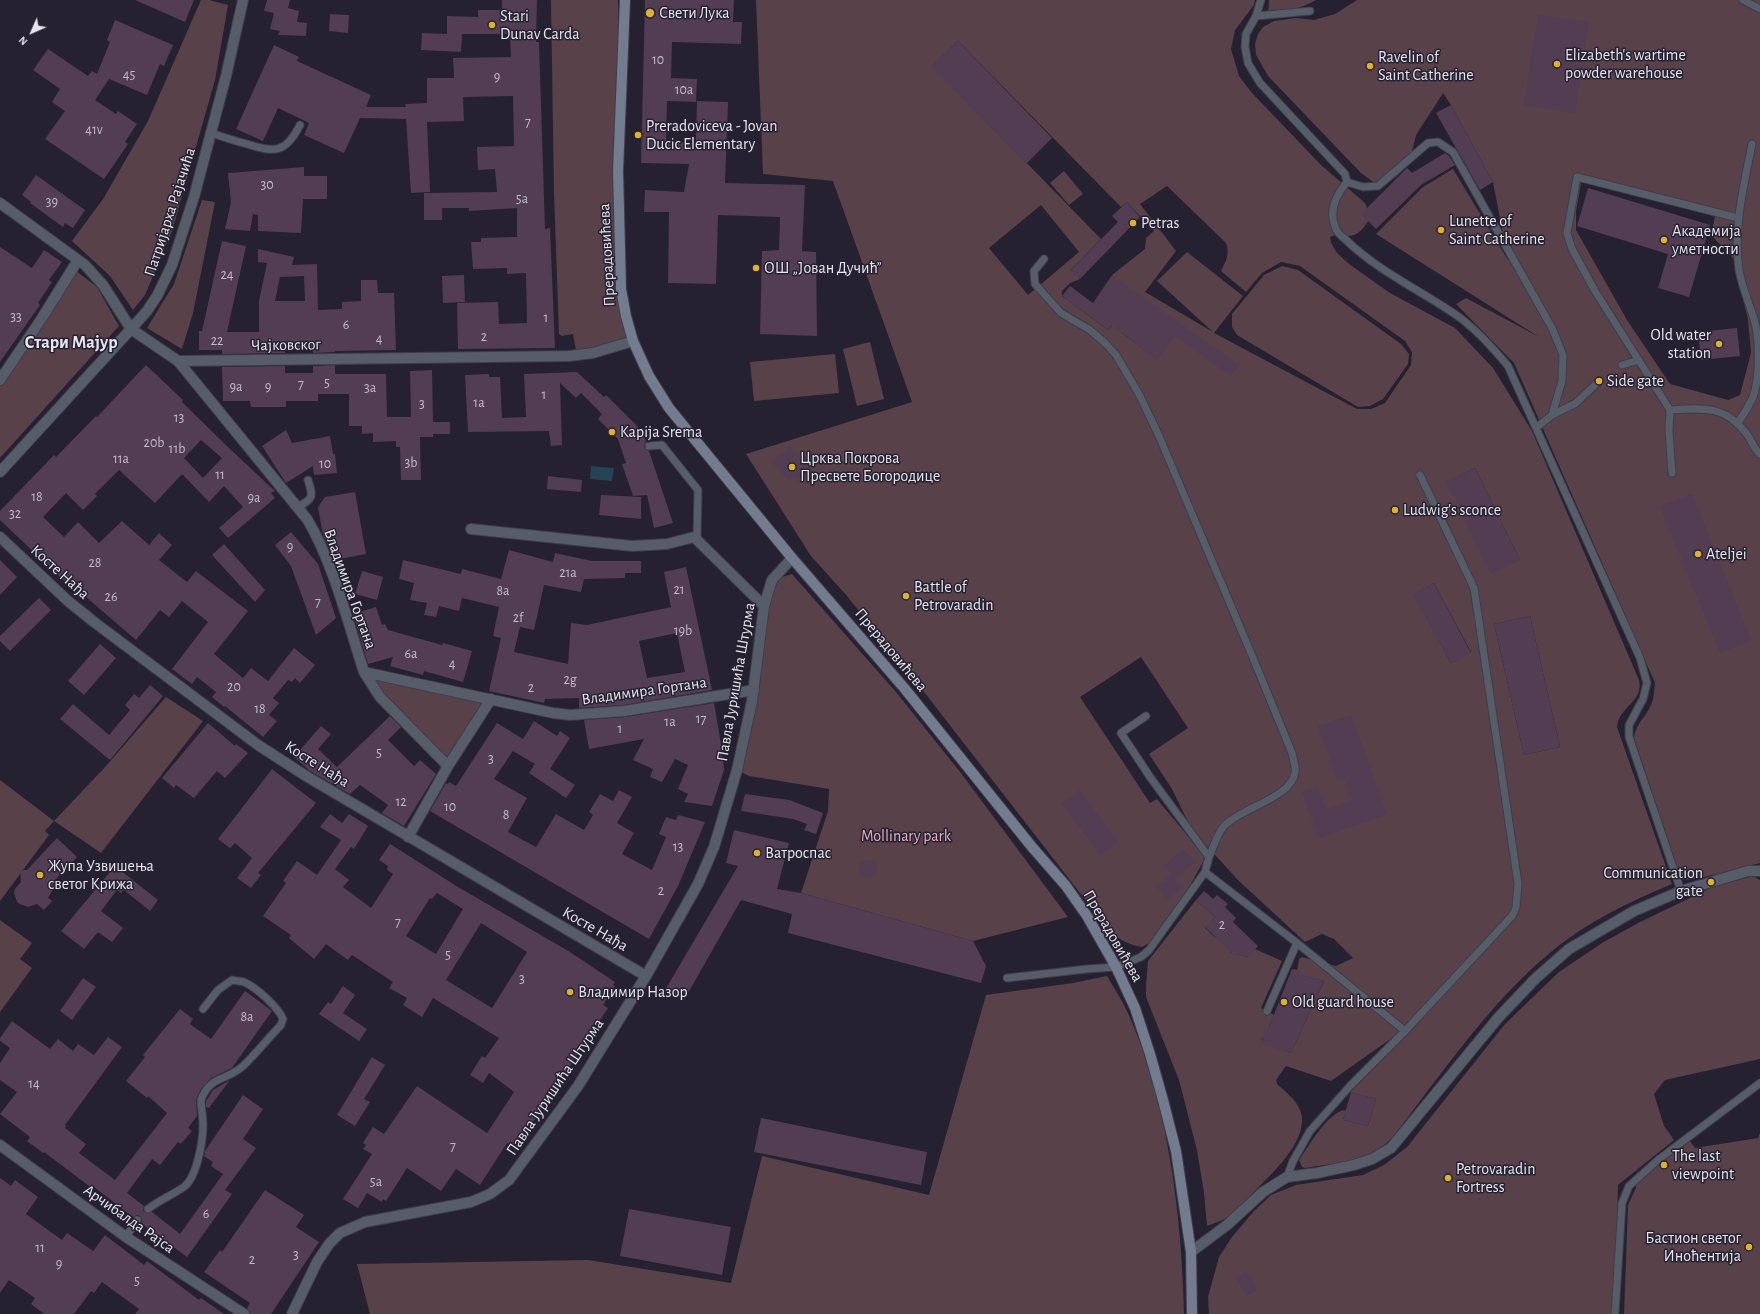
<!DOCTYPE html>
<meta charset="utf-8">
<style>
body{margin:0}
#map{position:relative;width:1760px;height:1314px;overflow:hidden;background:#252130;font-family:"Alegreya Sans",sans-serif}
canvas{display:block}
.north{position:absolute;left:12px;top:12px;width:40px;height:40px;-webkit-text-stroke:3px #252130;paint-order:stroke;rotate:225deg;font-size:11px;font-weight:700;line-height:16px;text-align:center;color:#e7e5ef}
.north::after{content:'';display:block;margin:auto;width:14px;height:18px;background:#e7e5ef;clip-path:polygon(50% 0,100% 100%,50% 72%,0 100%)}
</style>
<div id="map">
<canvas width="1760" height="1314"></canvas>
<div class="north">N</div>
</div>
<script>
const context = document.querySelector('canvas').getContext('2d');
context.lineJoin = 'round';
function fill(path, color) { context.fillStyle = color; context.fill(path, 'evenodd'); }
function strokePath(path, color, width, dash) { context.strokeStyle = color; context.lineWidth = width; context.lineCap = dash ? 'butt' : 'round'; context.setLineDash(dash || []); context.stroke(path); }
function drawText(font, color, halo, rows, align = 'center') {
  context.font = font + ' "Alegreya Sans",sans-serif'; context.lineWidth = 3; context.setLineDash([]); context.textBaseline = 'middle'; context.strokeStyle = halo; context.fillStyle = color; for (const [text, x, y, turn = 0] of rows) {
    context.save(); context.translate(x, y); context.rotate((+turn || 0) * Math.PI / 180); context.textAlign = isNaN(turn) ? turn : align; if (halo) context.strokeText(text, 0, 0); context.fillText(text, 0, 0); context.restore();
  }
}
fill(new Path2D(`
 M201,0H209L228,5L215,80L172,231L145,295L133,310L110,276L72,241L103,199L148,121Z
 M551,0H618L621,289L633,341L577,355L573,334L562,336L559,334L554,192Z
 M756,0H1255L1254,5L1235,30L1231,49L1239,76L1252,93L1321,165L1365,203L1371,217C1365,226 1360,235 1349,236C1341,237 1337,233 1330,237L1331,243L1337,253L1349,264L1390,293L1455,328L1493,368L1532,431L1639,680C1644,702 1619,706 1617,727L1672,884C1629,902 1587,922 1551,952C1489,1003 1441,1075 1392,1138C1366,1164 1339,1162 1305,1168L1302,1167L1299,1160C1309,1146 1328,1111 1346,1110L1343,1120L1368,1126L1376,1099L1350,1092L1403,1038L1389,1040L1331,1081L1286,1066L1276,1080L1277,1084C1288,1094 1303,1105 1302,1121C1302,1148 1266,1179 1249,1197C1243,1203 1237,1212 1229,1216C1223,1221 1214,1223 1207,1226L1204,1193L1197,1150L1179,1080L1146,997V986L1148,961L1196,900L1215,917L1205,928L1215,937L1238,942L1230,952L1247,957L1255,949L1282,961L1261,1008L1274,1015L1266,1034L1263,1037L1262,1040L1265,1045H1271L1291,1053L1324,981L1301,975L1297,970L1299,959L1302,957L1336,966L1353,958L1334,939L1322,934L1305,942L1239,881L1192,830L1172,789L1149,754L1188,728L1141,657L1080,697L1150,803L1157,799L1201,852L1204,857L1203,862L1188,889L1149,943L1142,947C1129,945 1121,940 1111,933L914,679L847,596L811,556L746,454L912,402L833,181L763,174ZM958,41L1121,207L1127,202L1154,231L1146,238L1145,249L1112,275L1120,282V317L1108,330L1062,296V291L1070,283L1080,279L1071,270L1101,239L932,66ZM1167,186L1226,243C1230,254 1226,261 1221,271L1246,292L1262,273L1281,262L1300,266L1405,341L1412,352L1411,365L1385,403L1371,409H1357L1214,333L1243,296L1187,252L1157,281L1213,332L1145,292L1176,251L1140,204ZM1041,205L1079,252L1028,295L989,248ZM1128,324L1157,359L1122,333ZM1475,468L1520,560L1447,482ZM1434,583L1471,652L1451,663L1414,594ZM1530,616L1560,747L1524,755L1494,624Z
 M1269,0H1316C1302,9 1284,11 1268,13Z
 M1357,0H1760V863C1746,866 1690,883 1681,879L1634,738C1635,724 1646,717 1651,705C1654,698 1654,691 1655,683L1514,363L1456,304L1466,298L1539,337L1376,234L1423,187L1453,169L1508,260L1493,182L1451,105L1443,93L1416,135L1409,164L1395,178L1376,184L1361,173L1268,76L1256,55L1255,44L1258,34L1263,27L1274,21L1296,18L1314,20L1335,14ZM1582,178L1716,212L1711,235L1734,259L1748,320L1751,353L1740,395L1728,400L1670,384L1627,320L1576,230V211Z
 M1064,171L1083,194L1069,205L1050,183Z
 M202,200L215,202L193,313L182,349L147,328L174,284Z
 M1282,266L1298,270L1401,344L1409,354L1408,364L1383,399L1370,406L1358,407L1237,335L1232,327V314L1264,275Z
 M72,268L97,287L119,326L0,458V372Z
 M870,342L884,399L857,406L843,349Z
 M835,354L839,393L754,401L750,362Z
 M792,574L896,692L961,773L1068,917L973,941L801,893L828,811L829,789L749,776L737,770L772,580Z
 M364,672L491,699L448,766Z
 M166,697L203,721L101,853L54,821L45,831L49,835L0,901V780L54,821L106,766Z
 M1753,876L1760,880V1059L1665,1080L1654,1094L1664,1126L1674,1140L1618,1185L1614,1314H1209L1208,1297L1219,1257L1232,1237L1254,1211L1271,1195L1296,1185L1363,1175L1384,1165L1407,1147L1505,1024L1559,972L1602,943L1640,922L1713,887Z
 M0,920L32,943L20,959L32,968L0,1012Z
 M1107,976C1114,988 1122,1000 1128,1013C1168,1102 1182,1217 1184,1314H370L357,1264L588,1260L731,1283L762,1156L929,1195L986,995L1073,983Z
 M1760,1133V1314H1624L1628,1205L1636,1188V1182L1661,1161L1690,1141L1695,1148L1758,1138Z`), '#584149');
fill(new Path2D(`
 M591,466L614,468L612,481L590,479Z`), '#254353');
fill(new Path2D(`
 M135,0H194L185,22Z
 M267,0H290L288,8L299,11L297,22L307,23L306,36L278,35L280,31L270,29L274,13L264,11Z
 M502,0H537L536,42H539L545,229L550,228L555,348L458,349L457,303L498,302L499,324L527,323L526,273L507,274V268L473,269L471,242H481V238L517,237V208L469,211V208H442V220H424V193L497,192L495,169L478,170L477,147L514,146L513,96L463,97L464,121L427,122L430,192L411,193L406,119L360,118L344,153L304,135L309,123L278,108L263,141L236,129L274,45L299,57L297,61L371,95L366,107H406L405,104L427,103V78H454L453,58L511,57L510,34H462L461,52L421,50L422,33L447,34V16L478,17V10H502Z
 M645,0H734L733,22H742L741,44L672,42L671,78L697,79L696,102L667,101L666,142H696L697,101L728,102L725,183L805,185L802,251L816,252L817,336L760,334L762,251L779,250L780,217L718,215L716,284L668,283L669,212H644L645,190L684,192L689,164L641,163Z
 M330,14L349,15L348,33L329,31Z
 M1538,15L1589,22L1575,113L1524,105Z
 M115,20L173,45L164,66L160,64L147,95L109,79L95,100L116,114L118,111L137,124L125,142L128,144L104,179L45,139L65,111L52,102L60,89L33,70L48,49L88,76L92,71L97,74L110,42L107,40Z
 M958,41L1052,138L1026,164L931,66Z
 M1451,105L1493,182L1480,190L1436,113Z
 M1445,153L1449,156L1455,165L1421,185L1376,229L1361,214L1407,168L1412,173Z
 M304,167V176H327V199H303L301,233L258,231V215L253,214L250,231L225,229L231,202L228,173Z
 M36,175L85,210L73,228L65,223L63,227L30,203L31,202L22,195Z
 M1588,188L1710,225L1689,297L1658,288L1668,254L1577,226Z
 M1127,202L1140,217L1080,279L1071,270L1118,222L1112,216Z
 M222,241L246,246L227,332H259V301L267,263L258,262V249L294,257L292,265L317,264L318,310L342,309V302L361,301V280H377L378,293H394L396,350L335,351V352L313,353V349H285V353L222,354V350H199V331H202ZM304,276L305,301H275L280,277Z
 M0,247L32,268L44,250L62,262L49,280L52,282L38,303L40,305L0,362Z
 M464,275L465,302L443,303L442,276Z
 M1112,275L1239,365L1231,376L1175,336L1157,360L1112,325L1108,330L1062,296L1070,286L1093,303Z
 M1737,328L1740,356L1701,360L1698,332Z
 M146,365L183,400L182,402L230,449L275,491L271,493L275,498L228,538L219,528L243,507L224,486L209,502L182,474L155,503L119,470L95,494L97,496L83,510L66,493L43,517L64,537L78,522L99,543L122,521L149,545L159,533L172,545L159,560L187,582L196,571L248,611L214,654L243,678L251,668L268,681L294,648L315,665L300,683L295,678L292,682L288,680L273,698L279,703L269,715L277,721L263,737L225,706L224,707L212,697L216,692L197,677L192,684L172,669L208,622L182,601L169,617L160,610L136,640L86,597L85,599L62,579L0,520V511L54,455L56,457L96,416L97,417ZM201,440L222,458L203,478L184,458Z
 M335,365V374H386L387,417H411L410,371L432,370L433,422H450V434H433V437H420L421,480H401L400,447H396V441L373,442V433L362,434V426H349V394H318V401H286V407H251L250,401H223L222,367L285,366V373H313V366Z
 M577,372L604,397L606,395L643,432L646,442L644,447L649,451L673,523L654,528L647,495L633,496L622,464L626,463L618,439L598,419L602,414L581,393L576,398L560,383L562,445L551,446L549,431L468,432L465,375L489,374V377H500L502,418L526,417L524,374Z
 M286,430L292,443L330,436L333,454H335L337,473L314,475L313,466L286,483L262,446Z
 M790,446L813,471L800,483L794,476L789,480L772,462Z
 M1475,468L1520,560L1491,574L1446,482Z
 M548,476L582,480L581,492L547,489Z
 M355,492L366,554L334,560L323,535L318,507L325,497Z
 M1692,494L1751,640L1720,653L1660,506Z
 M601,495L641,497V519L599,515Z
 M291,532L318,564L336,618L316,635L291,566L275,545Z
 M224,544L265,590L255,602L212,555Z
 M509,550L553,562L555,553L592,561H641V573H625V578L584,579L581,592L544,585L534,630L520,627L514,652L568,664L571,623L587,625L671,607L664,572L686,567L712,690L623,705L579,708V698L545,699L544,703L489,691L501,638L493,636L499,607L462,598L459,611L439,606L436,617L424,615L427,603L410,600L414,583L399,579L403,560L461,574L462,569L501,579ZM677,633L685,672L647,678L639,641Z
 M0,560L17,577L0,595Z
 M362,571L383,577L377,600L355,594Z
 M1434,583L1471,653L1451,663L1413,594Z
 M39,598L51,610L10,651L0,641V636Z
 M376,607L382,625L385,624L388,630L442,645L443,643L472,651L463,682L424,671L423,675L390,666L393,657L368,664L353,614Z
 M1530,616L1560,747L1524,755L1494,624Z
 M100,644L116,658L84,695L68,681Z
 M150,685L163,696L110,760L60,719L73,704L109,735L130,710L125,705L134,694L139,698Z
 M714,703L722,750L724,770L712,806L684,802L688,794L678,789L688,765L675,759L662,782L650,777L653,769L633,760L644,739L589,749L584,720L625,717Z
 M1351,715L1387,814L1319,838L1302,792L1318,787L1326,810L1352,800L1344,778L1337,780L1318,726Z
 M390,716L401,727L388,740L414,766L420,760L436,774L404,826L382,813L388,805L360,785L350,794L310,771L294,757L321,726L331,734L318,749L337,767Z
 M534,721L557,736L560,731L570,738L550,769L575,785L566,798L529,773L535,764L513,751L494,779L527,798L508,832L536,847L556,814L584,830L593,815L589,812L600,794L613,801L619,790L632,797L617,823L634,833L622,854L652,870L666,837L659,834L666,817L676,820L678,815L705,822L678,886L649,939L430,811L446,783L448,784L449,782L456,786L497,723L523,739Z
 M208,723L235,746L236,744L248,753L225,778L217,771L194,798L176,785L174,788L162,778Z
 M272,769L316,803L258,873L261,875L251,888L237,878L252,858L235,843L230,848L218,839Z
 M1080,790L1118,842L1100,855L1062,803Z
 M745,794L789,800L823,813L816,834L804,830L807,824L793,819L741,811Z
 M330,814L342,823L349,814L368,826L354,849L351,847L335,869L349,880L343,887L371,908L393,874L387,870L388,866L379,860L390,844L458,887L570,952L615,982L613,985L615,986L603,1005L608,1008L515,1149L507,1143L480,1185L456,1169L441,1191L407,1168L386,1201L383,1199L382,1202L367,1193L358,1208L343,1199L372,1154L363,1149L366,1145L363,1143L373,1127L384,1134L417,1086L487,1133L514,1092L489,1073L483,1083L470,1075L482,1056L485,1058L499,1038L433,998L422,1017L403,1005L407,998L389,988L393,982L352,955L348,960L326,944L314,959L289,938L291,935L263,916L286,883L283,881L297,861L317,875L341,840L320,827ZM437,893L463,909L436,954L406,936L430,898L432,899ZM481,923L527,952L492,1008L446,980Z
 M734,830L789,843L777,889L801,893L973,941L986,966L981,983L788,933L792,914L741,900L684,1000L665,990L738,866L726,863Z
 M57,838L77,857L55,880L52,891L48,898L52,901L44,910L37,904L28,907L20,904L17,902L14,893L15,889L21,882L20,870H27Z
 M1183,849L1195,862L1176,879L1164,866Z
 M859 869a9 9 0 1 1 18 0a9 9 0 1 1-18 0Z
 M115,866L158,900L150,911L124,890L121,893L117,890L101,911L123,928L112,942L98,932L84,949L61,931Z
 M1171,875L1183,887L1168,900L1157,887Z
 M1204,891L1213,899L1217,895L1228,904L1225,907L1236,918L1233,922L1258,946L1248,957L1232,953L1205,927L1215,917L1196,900Z
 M1292,969L1299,970L1302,975L1324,981L1291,1053L1272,1046H1265L1262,1042L1263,1037L1269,1027Z
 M83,978L96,987L72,1020L60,1011Z
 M343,986L355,995L343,1013L367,1029L359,1041L319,1014L328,1002L331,1004Z
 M245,991L272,1011L232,1068L211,1078L201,1089L196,1100L197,1116L188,1128L192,1131L181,1144L178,1142L160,1165L152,1159L127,1193L144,1206L143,1210L146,1213L152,1212L180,1234L223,1174L211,1166L213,1162L204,1156L205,1151L243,1095L263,1109L243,1139L256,1148L225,1190L232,1194L187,1257L141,1223L142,1220L140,1216L137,1215L133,1217L94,1187L93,1189L44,1152L43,1153L27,1141L30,1137L0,1114L17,1092L0,1080V1063L10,1048L0,1041V1038L12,1021L50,1049L58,1039L73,1051L78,1044L94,1055L108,1037L122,1047L65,1125L66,1126L65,1128L86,1144L79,1153L115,1180L167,1113L148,1096L147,1098L126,1081L145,1057L143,1055L180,1009L193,1019L190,1024L211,1039Z
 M372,1057L385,1065L364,1099L370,1102L355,1126L337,1115Z
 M230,1080L209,1108L206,1107V1101L213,1090Z
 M1351,1092L1376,1099L1368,1126L1343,1120Z
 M761,1118L927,1152L921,1185L754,1152Z
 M0,1178L11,1186L15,1180L38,1197L26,1214L62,1240L67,1233L93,1251L105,1235L144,1265L147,1261L199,1300L201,1298L224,1314H135L139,1309L102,1282L94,1293L91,1291L74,1314H44L31,1304L35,1298L9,1280L0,1293Z
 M265,1190L304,1215L296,1227L319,1242L271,1314H250L247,1308L250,1303L204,1272L220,1250L222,1252Z
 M629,1209L731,1227L722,1275L620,1256Z
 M1246,1271L1257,1290L1247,1296L1236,1278Z`), '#523d53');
const service = new Path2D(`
 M1743,0L1760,9
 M1310,11L1256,16L1246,34L1245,47L1248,63L1260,83L1345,174L1347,182L1363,187L1378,186L1428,143L1438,142L1453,152L1552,328L1563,355L1562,381L1552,415L1536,428
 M1256,16L1261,0
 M211,133C223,137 235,141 247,144C275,153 286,153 300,125
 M1347,182C1336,195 1328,212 1336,229C1338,234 1343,237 1346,240C1379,272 1422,291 1459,317C1478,331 1493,348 1508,366L1640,658L1647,683L1643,699L1629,725V737L1681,891
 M1738,218L1577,177L1567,233L1572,249L1595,291L1670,410C1703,408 1724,405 1746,433C1752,440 1753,448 1760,454
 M1044,259L1034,271L1035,284L1061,313L1090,330L1105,343L1116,355L1139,394L1159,436L1251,653L1292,753C1293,759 1296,766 1295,772C1292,798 1242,807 1224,826C1217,834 1213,848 1209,857
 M1622,365L1639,360
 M1670,410L1669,430L1672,473
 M1552,415L1576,403L1599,381
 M1738,423C1743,415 1749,406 1753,397C1760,378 1760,339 1754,319C1749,303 1742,287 1739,270C1733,227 1744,185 1752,144
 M649,446L662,445L698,490L697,538
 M298,507C314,498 313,497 308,480
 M1205,872L1297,943L1405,1031
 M1007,978L1087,969L1116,967L1141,957L1149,950L1205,872L1209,857L1150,777L1121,733L1146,716
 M1267,1011L1297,943
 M1287,1177L1293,1161L1310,1131L1350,1086L1405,1031L1512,916L1516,908L1518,883L1474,588L1420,475
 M148,1209C159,1200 173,1195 185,1186C197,1176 203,1141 203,1125C203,1116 201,1108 201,1100C210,1075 227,1081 243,1066C257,1053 268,1038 281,1025L283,1019C278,1007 257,988 244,982C241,981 236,981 232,980L218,990L203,1009
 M126,1237L137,1220
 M1615,1314L1622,1203L1629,1186L1658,1160L1760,1083`);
const minor = new Path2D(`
 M0,203L85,265L103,285L131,329L178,361L569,356L593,353L633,341
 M178,361L307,519C333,562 348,623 364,672L553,713L570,715L624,711L754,690
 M0,380L42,318L78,260
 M0,472L131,329L147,311L157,296L172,265L194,197L226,76L243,0
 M471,529L632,546L667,544L694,537L764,606
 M0,537L68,601L94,622L258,745L306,776L646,976
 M364,672L380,697L448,766
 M408,837L448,766L491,699
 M0,1145L126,1237L244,1314
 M1191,1252L1227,1225L1263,1192L1287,1177L1317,1173L1354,1165L1372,1159L1391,1148L1498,1018L1536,978L1569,949L1634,911L1681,891L1748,871H1760
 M292,1314L317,1262L329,1244L340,1233L365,1222L471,1202L490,1194L509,1180L578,1086L646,976L698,884L714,847L737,770L752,701L764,606L772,580L792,558`);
const secondary = new Path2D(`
 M625,0L618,171L621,289L626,316L633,341L649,376L669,408L792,558L905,689L1032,847L1066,886L1087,916L1116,967L1135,1008L1150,1054L1163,1100L1176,1151L1191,1252L1192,1314`);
strokePath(service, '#403c4b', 9);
strokePath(minor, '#403c4b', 12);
strokePath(secondary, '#403c4b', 12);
strokePath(service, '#565c68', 7);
strokePath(minor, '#565c68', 10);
strokePath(secondary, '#727c8e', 10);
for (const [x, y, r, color] of [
 [650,13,5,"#deb133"],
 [492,25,4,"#deb133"],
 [1557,64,4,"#deb133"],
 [1370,66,4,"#deb133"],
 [638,135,4,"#deb133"],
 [1133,223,4,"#deb133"],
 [1441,230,4,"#deb133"],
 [1664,240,4,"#deb133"],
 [756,268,4,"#deb133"],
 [1719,344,4,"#deb133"],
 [1599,381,4,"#deb133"],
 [612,432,4,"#deb133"],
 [792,467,4,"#deb133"],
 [1395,510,4,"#deb133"],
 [1698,554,4,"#deb133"],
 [906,596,4,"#deb133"],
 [757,853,4,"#deb133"],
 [40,875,4,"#deb133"],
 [1711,882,4,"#deb133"],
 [570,992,4,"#deb133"],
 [1284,1002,4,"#deb133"],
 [1664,1165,4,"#deb133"],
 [1448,1178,4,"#deb133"],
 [1749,1247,4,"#deb133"]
]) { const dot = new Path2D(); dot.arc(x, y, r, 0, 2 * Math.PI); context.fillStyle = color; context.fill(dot); strokePath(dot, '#252130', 1.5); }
drawText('14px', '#c2bbc8', null, [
 ["10",658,60],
 ["45",129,75],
 ["9",497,77],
 ["10a",684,90],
 ["7",528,122],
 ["41v",94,130],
 ["30",267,185],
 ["5a",522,199],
 ["39",52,202],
 ["24",227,275],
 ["33",16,317],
 ["1",546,318],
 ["6",346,325],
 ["2",484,337],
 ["4",379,339],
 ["22",217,341],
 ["5",327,383],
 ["7",301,384],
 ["9a",236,387],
 ["9",268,387],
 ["3a",370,388],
 ["1",544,395],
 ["1a",479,403],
 ["3",422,404],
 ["13",179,418],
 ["20b",154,443],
 ["11b",177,449],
 ["11a",121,459],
 ["3b",411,463],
 ["10",325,464],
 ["11",220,475],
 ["18",37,497],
 ["9a",254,498],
 ["32",15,514],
 ["9",290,547],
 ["28",95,563],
 ["21a",568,573],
 ["21",679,590],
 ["8a",503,591],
 ["26",111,597],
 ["7",318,602],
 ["2f",518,618],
 ["19b",683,631],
 ["6a",411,654],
 ["4",452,664],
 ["2g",570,680],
 ["20",234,687],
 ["2",531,688],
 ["18",260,709],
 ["17",701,719],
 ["1a",670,722],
 ["1",620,729],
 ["5",379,753],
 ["3",491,759],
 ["12",401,802],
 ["10",450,807],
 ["8",506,815],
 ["13",678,847],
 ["2",661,891],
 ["7",398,922],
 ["2",1222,925],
 ["5",448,955],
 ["3",522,979],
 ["8a",247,1017],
 ["14",34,1084],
 ["7",453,1146],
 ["5a",376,1182],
 ["6",206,1214],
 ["11",40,1248],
 ["3",296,1255],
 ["2",252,1260],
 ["9",59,1264],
 ["5",137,1281]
]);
drawText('16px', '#e7e5ef', '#252130', [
 ["Свети Лука",659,13],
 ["Stari",500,16],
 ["Dunav Carda",500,34],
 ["Elizabeth's wartime",1565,55],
 ["powder warehouse",1565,73],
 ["Ravelin of",1378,57],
 ["Saint Catherine",1378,75],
 ["Preradoviceva - Jovan",646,126],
 ["Ducic Elementary",646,144],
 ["Lunette of",1449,221],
 ["Saint Catherine",1449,239],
 ["Petras",1141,223],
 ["Академија",1672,231],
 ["уметности",1672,249],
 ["ОШ „Јован Дучић”",764,268],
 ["Old water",1711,335,"right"],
 ["station",1711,353,"right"],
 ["Side gate",1607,381],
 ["Kapija Srema",620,432],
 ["Црква Покрова",800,458],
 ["Пресвете Богородице",800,476],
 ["Ludwig's sconce",1403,510],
 ["Ateljei",1706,554],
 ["Battle of",914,587],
 ["Petrovaradin",914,605],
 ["Ватроспас",765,853],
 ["Жупа Узвишења",48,866],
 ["светог Крижа",48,884],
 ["Communication",1703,873,"right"],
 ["gate",1703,891,"right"],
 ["Владимир Назор",578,992],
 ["Old guard house",1292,1002],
 ["The last",1672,1156],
 ["viewpoint",1672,1174],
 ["Petrovaradin",1456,1169],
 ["Fortress",1456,1187],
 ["Бастион светог",1741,1238,"right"],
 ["Иноћентија",1741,1256,"right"]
], 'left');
drawText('16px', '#e7e5ef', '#252130', [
 ["Патријарха Рајачића",170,212,-72],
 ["Прерадовићева",607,255,-93],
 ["Чајковског",286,345,-1],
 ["Косте Нађа",60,572,42],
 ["Владимира Гортана",350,589,70],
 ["Прерадовићева",891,650,50],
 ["Павла Јуришића Штурма",736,682,-80],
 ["Владимира Гортана",644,691,-8],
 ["Косте Нађа",317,764,32],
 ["Косте Нађа",595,929,30],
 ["Прерадовићева",1113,936,60],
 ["Павла Јуришића Штурма",555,1087,-56],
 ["Арчибалда Рајса",129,1219,35]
]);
drawText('16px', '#eaaec3', '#252130', [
 ["Mollinary park",906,836]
]);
drawText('bold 18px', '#e7e5ef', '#252130', [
 ["Стари Мајур",71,343]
]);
</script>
